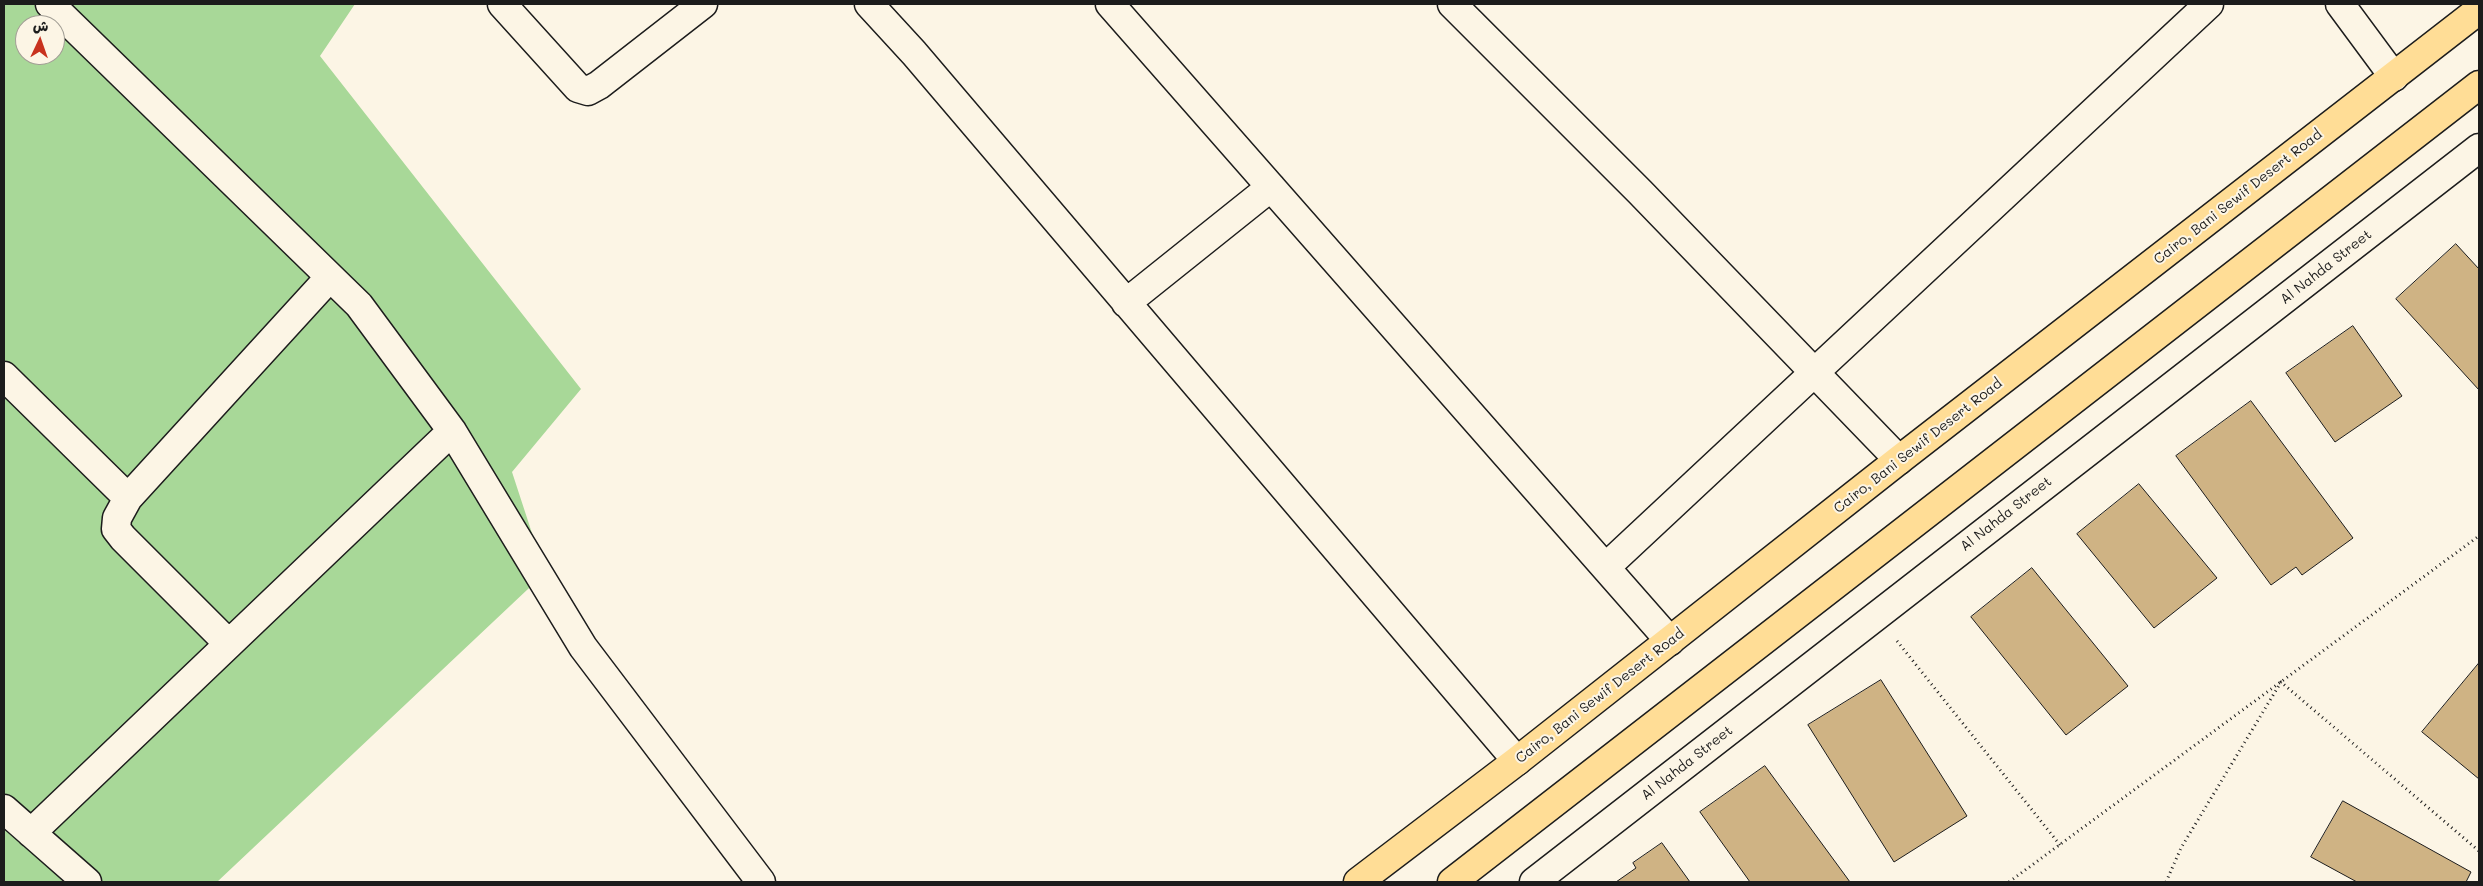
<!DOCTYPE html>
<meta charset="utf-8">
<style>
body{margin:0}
#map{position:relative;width:2483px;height:886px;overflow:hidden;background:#fcf5e5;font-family:Mali,"Playpen Sans Arabic",sans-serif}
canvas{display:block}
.frame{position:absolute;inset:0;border:5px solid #1c1c1c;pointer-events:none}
.north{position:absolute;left:15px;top:15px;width:50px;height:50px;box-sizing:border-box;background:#fcf5e5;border:1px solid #a29e95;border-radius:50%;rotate:3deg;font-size:14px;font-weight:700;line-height:20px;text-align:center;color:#1c1c1c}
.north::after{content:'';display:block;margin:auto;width:18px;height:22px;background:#c8321e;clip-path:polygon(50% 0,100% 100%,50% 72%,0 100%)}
</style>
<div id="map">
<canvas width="2483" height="886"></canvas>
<div class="frame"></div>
<div class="north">ش</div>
</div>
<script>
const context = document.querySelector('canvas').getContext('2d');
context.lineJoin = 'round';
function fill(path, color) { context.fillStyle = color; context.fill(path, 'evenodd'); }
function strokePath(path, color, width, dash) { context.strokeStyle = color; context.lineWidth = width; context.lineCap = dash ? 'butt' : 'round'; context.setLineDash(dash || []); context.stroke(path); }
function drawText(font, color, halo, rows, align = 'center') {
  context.font = font + ' Mali,sans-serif'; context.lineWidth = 4; context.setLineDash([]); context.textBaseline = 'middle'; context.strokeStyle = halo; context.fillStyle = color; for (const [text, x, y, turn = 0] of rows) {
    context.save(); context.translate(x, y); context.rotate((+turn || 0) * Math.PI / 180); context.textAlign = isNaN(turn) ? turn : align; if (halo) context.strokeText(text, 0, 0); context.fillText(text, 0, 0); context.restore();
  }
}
fill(new Path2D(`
 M4,4H355L320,56L581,389L512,472L545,573L217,882H4ZM25,25H55V55H25Z`), '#a8d898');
const building = new Path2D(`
 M2456,244L2479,269V390L2396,299Z
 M2353,326L2402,396L2335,442L2286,373Z
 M2251,401L2353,538L2302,575L2296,567L2271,585L2176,456Z
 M2139,484L2217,578L2154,628L2077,534Z
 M2032,568L2128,686L2066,735L1971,617Z
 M2479,663V779L2422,732Z
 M1881,680L1967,816L1894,862L1808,725Z
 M1765,766L1850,882H1750L1700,812Z
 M2343,801L2471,872L2466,882H2357L2311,857Z
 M1662,843L1690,882H1616L1636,868L1633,863Z`);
fill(building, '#cfb384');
strokePath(building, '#1c1c1c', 1);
const minor = new Path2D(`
 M50,4L359,305L452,431L583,647L761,882
 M502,4L578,88L588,91L599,85L703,4
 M869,4L914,53L1517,761
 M1110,4L1670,641
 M1452,4L1640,192L1899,460
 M2340,4L2394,77
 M1126,303L1271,187
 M4,376L128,498
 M1606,567L2209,4
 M229,644L123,538L116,529L117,518L128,498L330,277
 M4,809L87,882
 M31,833L452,431
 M1534,882L2479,148`);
const major = new Path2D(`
 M1358,882L1517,761L1899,460L2479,10
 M1452,882L2479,85`);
strokePath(minor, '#1c1c1c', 31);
strokePath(major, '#1c1c1c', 31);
strokePath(new Path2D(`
 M1897,641L2060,845
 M2009,882L2479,536
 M2166,882L2181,848L2281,682L2479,851`), '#1c1c1c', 3, [1, 4]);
strokePath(minor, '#fcf5e5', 28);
strokePath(major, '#ffdd96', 28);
drawText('14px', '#1c1c1c', '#fcf5e5', [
 ["Cairo, Bani Sewif Desert Road",2238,197,-38],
 ["Al Nahda Street",2326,267,-38],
 ["Cairo, Bani Sewif Desert Road",1918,446,-38],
 ["Al Nahda Street",2006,514,-38],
 ["Cairo, Bani Sewif Desert Road",1600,696,-38],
 ["Al Nahda Street",1687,763,-38]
]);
</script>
